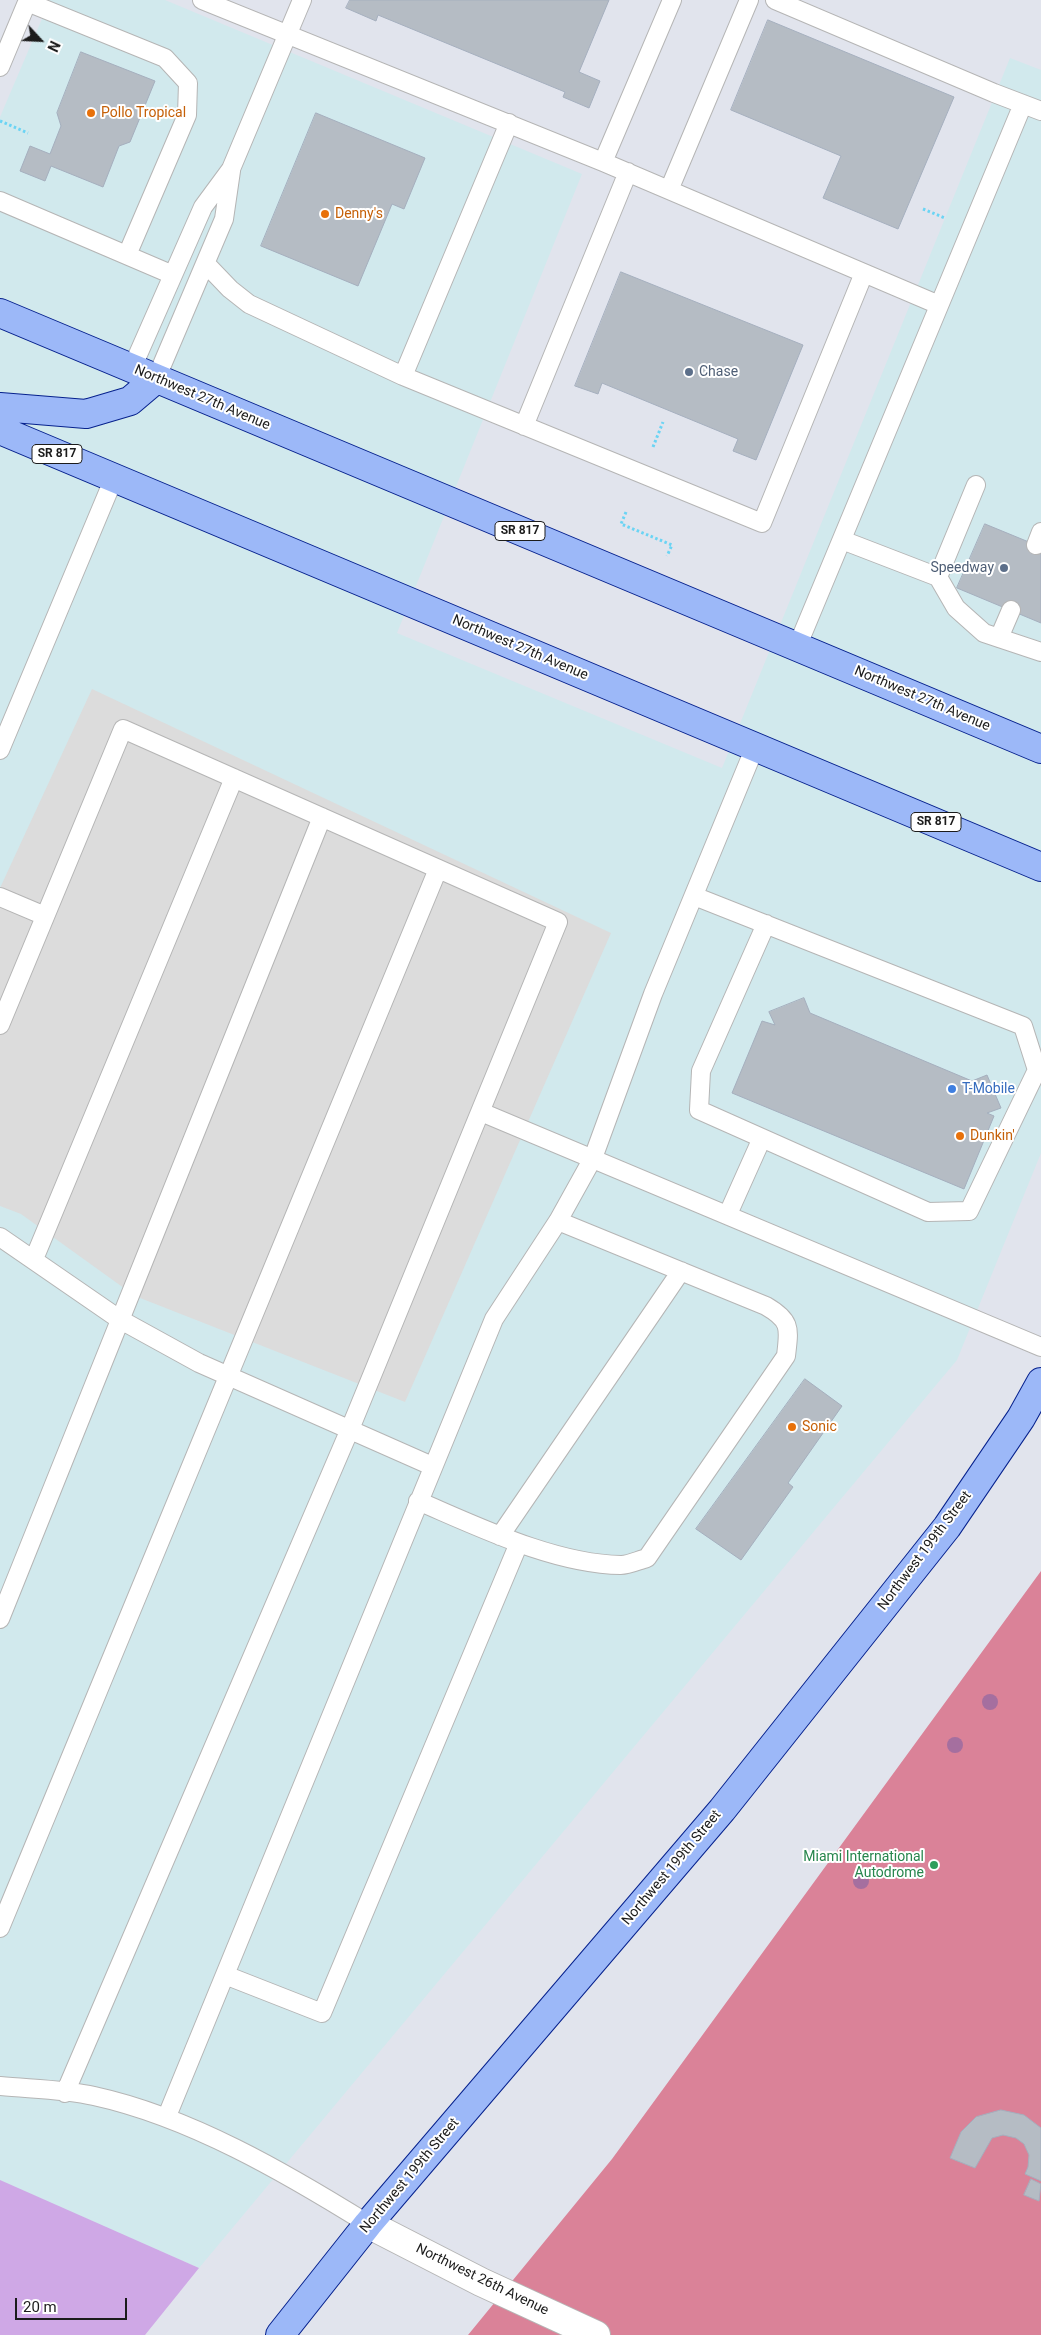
<!DOCTYPE html>
<style>
body{margin:0}
#map{position:relative;width:1041px;height:2335px;overflow:hidden;background:#e1e4ed;font-family:Roboto,sans-serif}
canvas{display:block}
.north{position:absolute;left:15px;top:15px;width:50px;height:50px;-webkit-text-stroke:4px #fff;paint-order:stroke;rotate:115deg;font-size:14px;font-weight:700;line-height:20px;text-align:center;color:#1c1c1c}
.north::after{content:'';display:block;margin:auto;width:18px;height:22px;background:#1c1c1c;clip-path:polygon(50% 0,100% 100%,50% 72%,0 100%)}
.scale{position:absolute;left:15px;top:2298px;width:112px;height:22px;box-sizing:border-box;border:2px solid #1c1c1c;border-top:0;padding-left:6px;font-size:15px;line-height:18px;white-space:nowrap;color:#1c1c1c;-webkit-text-stroke:4px #fff;paint-order:stroke}
</style>
<div id="map">
<canvas width="1041" height="2335"></canvas>
<div class="north">N</div>
<div class="scale">20 m</div>
</div>
<script>
const context = document.querySelector('canvas').getContext('2d');
context.lineJoin = 'round';
function fill(path, color) { context.fillStyle = color; context.fill(path, 'evenodd'); }
function strokePath(path, color, width, dash) { context.strokeStyle = color; context.lineWidth = width; context.lineCap = dash ? 'butt' : 'round'; context.setLineDash(dash || []); context.stroke(path); }
function drawText(font, color, halo, rows, align = 'center') {
  context.font = font + ' Roboto,sans-serif'; context.lineWidth = 4; context.setLineDash([]); context.textBaseline = 'middle'; context.strokeStyle = halo; context.fillStyle = color; for (const [text, x, y, turn = 0] of rows) {
    context.save(); context.translate(x, y); context.rotate((+turn || 0) * Math.PI / 180); context.textAlign = isNaN(turn) ? turn : align; if (halo) context.strokeText(text, 0, 0); context.fillText(text, 0, 0); context.restore();
  }
}
fill(new Path2D(`
 M50,0H165L582,174L397,633L722,768L1010,58L1041,70V1153L957,1360L199,2268L0,2182V117Z`), '#d1e9ed');
fill(new Path2D(`
 M0,2180L199,2268L145,2335H0Z`), '#cfa8e6');
fill(new Path2D(`
 M1041,1571V2335H468L612,2159Z`), '#da8298');
fill(new Path2D(`
 M92,689L611,933L405,1402L135,1296L21,1214L0,1206V888Z`), '#dcdcdc');
const building = new Path2D(`
 M350,0H609L579,72L600,81L589,108L563,97L565,92L378,15L376,21L346,8Z
 M768,20L954,97L898,229L823,198L841,156L731,110Z
 M81,52L155,81L130,142L119,146L103,187L51,166L45,181L20,171L30,146L50,154L61,126L57,113Z
 M316,113L425,158L404,209L392,204L358,286L261,246Z
 M621,272L803,345L756,460L733,451L738,439L602,383L598,394L575,386Z
 M985,524L1041,547V623L957,588Z
 M804,998L810,1013L972,1081L987,1075L1001,1108L987,1113L994,1116L964,1189L732,1093L762,1021L775,1025L769,1012Z
 M805,1379L842,1406L788,1483L793,1487L741,1560L696,1529Z
 M1001,2110L1024,2115L1041,2128V2181L1025,2174L1028,2167L1029,2155L1024,2144L1016,2138L1003,2135L992,2138L975,2168L950,2158L961,2132L976,2117Z
 M1031,2179L1041,2184L1039,2201L1024,2195Z`);
fill(building, '#b5bcc4');
strokePath(building, '#a5afbe', 1);
const service = new Path2D(`
 M202,0L603,162L939,305
 M775,0L994,93L1041,111
 M27,2L165,58L188,83L187,115L127,255
 M0,67L28,0
 M603,162L672,0
 M669,190L749,0
 M0,201L173,275
 M206,264L230,289L249,304L403,376L762,523L864,273
 M132,368L203,207L231,169L302,0
 M403,376L509,123
 M156,379L224,219L231,171
 M524,426L628,172
 M842,540L938,577L956,608L984,633L1041,652
 M1036,545L1041,532
 M938,577L976,485
 M999,638L1011,610
 M797,647L1023,104
 M0,750L114,478
 M694,896L1023,1026L1037,1070L969,1211L928,1212L699,1110L701,1071L766,924
 M0,897L45,916
 M0,1025L123,729L558,922L350,1429L65,2093
 M481,1112L1041,1347
 M728,1214L762,1138
 M0,1237L119,1319L199,1363L432,1466
 M34,1259L234,778
 M418,1501C479,1527 554,1564 621,1565C629,1565 639,1560 647,1558L786,1356C789,1329 792,1321 766,1306L558,1221
 M500,1536L681,1271
 M0,1619L322,817
 M0,1928L438,869
 M225,1975L322,2013L519,1543
 M0,2086C31,2089 64,2089 94,2096C190,2117 286,2173 368,2224
 M167,2116L494,1319L558,1221L593,1158L653,994L755,747`);
const minor = new Path2D(`
 M368,2224L481,2282L596,2335`);
const primary = new Path2D(`
 M0,313L1041,749
 M0,407L86,414L130,401L156,379
 M0,430L1041,867
 M280,2335L368,2224L722,1810L947,1527L1021,1418L1041,1382`);
strokePath(service, '#b5b5b5', 20);
strokePath(minor, '#b5b5b5', 30);
strokePath(primary, '#06218d', 30);
strokePath(new Path2D(`
 M0,121L28,133
 M923,209L945,218
 M653,447L663,422
 M626,512L621,524L672,545L667,556`), '#6bd4f4', 3, [2.5, 2.5]);
strokePath(service, '#fff', 18);
strokePath(minor, '#fff', 28);
strokePath(primary, '#9cb8f8', 28);
context.fillStyle = '#a56f9f';
for (const [x, y] of [
 [990,1702],
 [955,1745],
 [861,1881]
]) { context.beginPath(); context.arc(x, y, 8, 0, 2 * Math.PI); context.fill(); }
for (const [x, y, r, color] of [
 [91,113,5,"#e8710a"],
 [325,214,5,"#e8710a"],
 [689,372,5,"#5c6f8a"],
 [1004,568,5,"#5c6f8a"],
 [952,1089,5,"#3f7fe0"],
 [960,1136,5,"#e8710a"],
 [792,1427,5,"#e8710a"],
 [934,1865,5,"#2e9e5b"]
]) { const dot = new Path2D(); dot.arc(x, y, r, 0, 2 * Math.PI); context.fillStyle = color; context.fill(dot); strokePath(dot, '#fff', 2); }
for (const [x, y, w] of [
 [57,454,50],
 [520,531,50],
 [936,822,50]
]) { const box = new Path2D(); box.roundRect(x - w / 2, y - 9.5, w, 19, 4); context.fillStyle = '#fff'; context.fill(box); strokePath(box, '#1c1c1c', 1); }
drawText('bold 12px', '#1c1c1c', null, [
 ["SR 817",57,454],
 ["SR 817",520,531],
 ["SR 817",936,822]
]);
drawText('14px', '#c56008', '#fff', [
 ["Pollo Tropical",101,113],
 ["Denny's",335,214],
 ["Dunkin'",970,1136],
 ["Sonic",802,1427]
], 'left');
drawText('14px', '#4e5e75', '#fff', [
 ["Chase",699,372],
 ["Speedway",994,568,"right"]
], 'left');
drawText('14px', '#1c1c1c', '#fff', [
 ["Northwest 27th Avenue",202,398,23],
 ["Northwest 27th Avenue",520,648,23],
 ["Northwest 27th Avenue",922,699,23],
 ["Northwest 199th Street",925,1551,-53],
 ["Northwest 199th Street",672,1868,-50],
 ["Northwest 199th Street",410,2176,-50],
 ["Northwest 26th Avenue",482,2280,26]
]);
drawText('14px', '#366cbe', '#fff', [
 ["T-Mobile",962,1089]
], 'left');
drawText('14px', '#27864d', '#fff', [
 ["Miami International",924,1857],
 ["Autodrome",924,1873]
], 'right');
</script>
